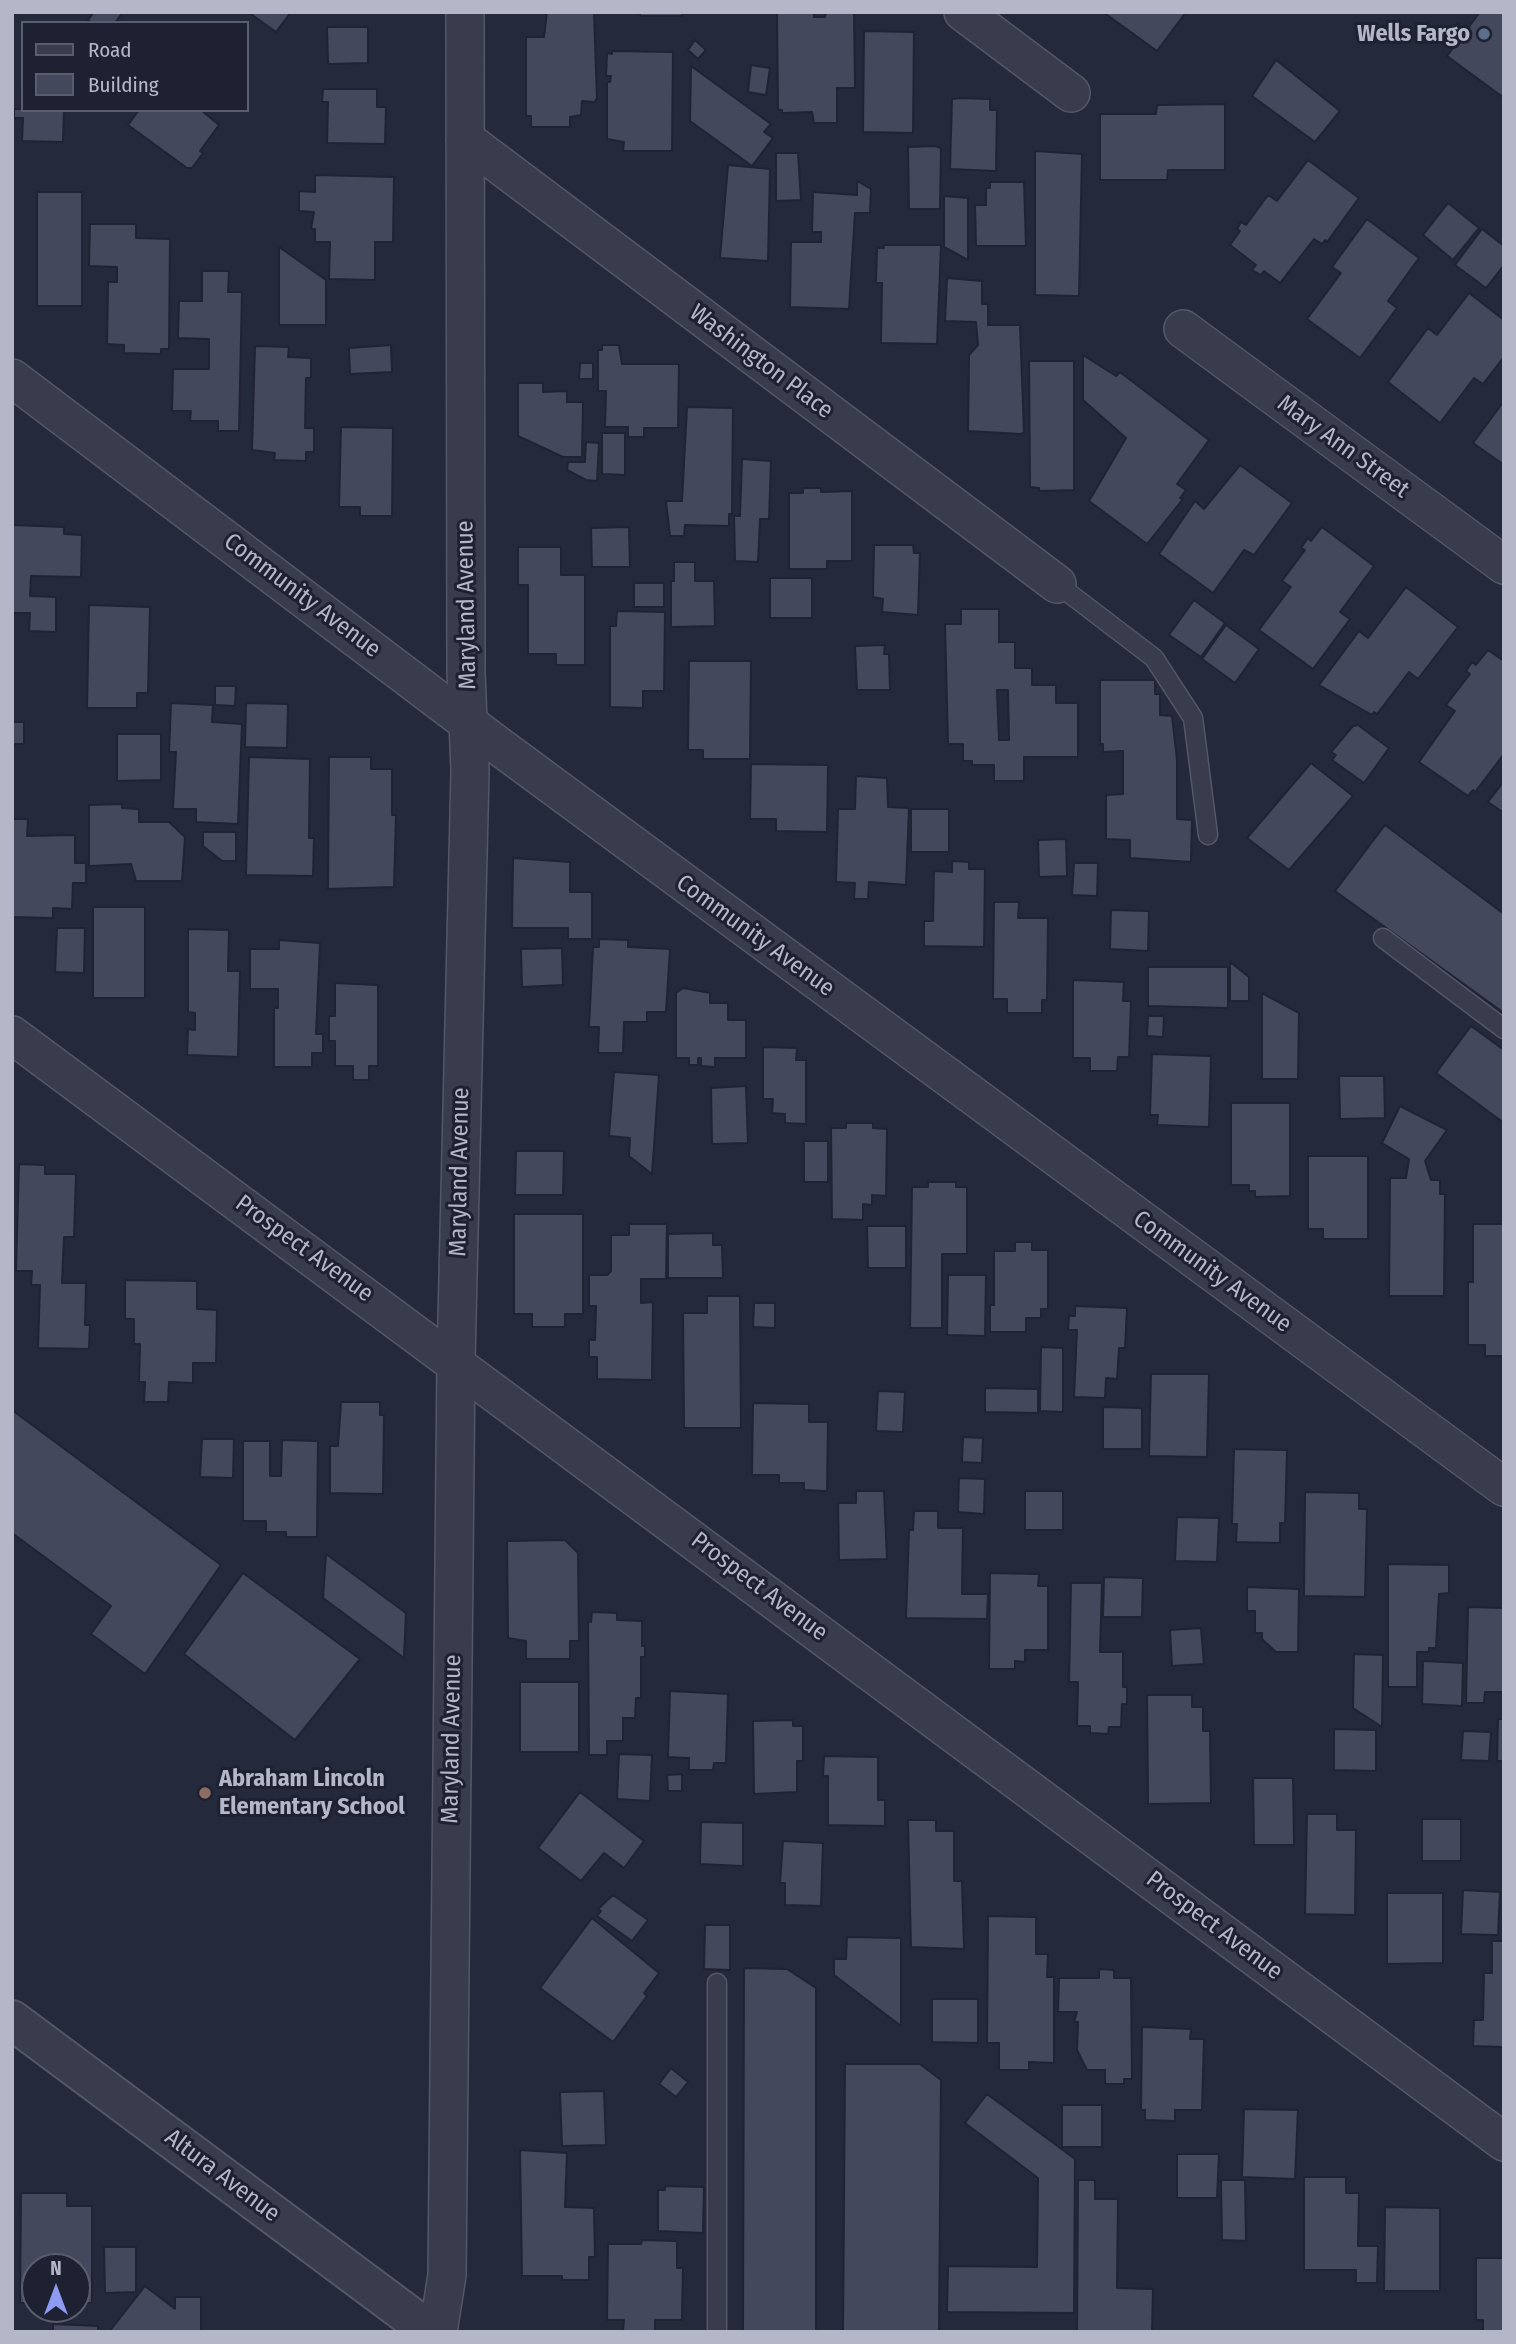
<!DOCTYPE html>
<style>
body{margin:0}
#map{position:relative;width:1516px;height:2344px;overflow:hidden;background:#25293c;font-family:"Fira Sans Condensed",sans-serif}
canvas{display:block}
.frame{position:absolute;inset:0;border:14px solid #b4b7c7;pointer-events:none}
.legend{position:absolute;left:21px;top:21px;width:228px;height:91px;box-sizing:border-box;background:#1e2131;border:2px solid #5a5d6d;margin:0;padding:9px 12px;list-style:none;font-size:21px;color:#b4b7c7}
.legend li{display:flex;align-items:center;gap:14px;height:35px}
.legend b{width:35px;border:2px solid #5a5d6d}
.north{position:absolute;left:21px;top:2253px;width:70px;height:70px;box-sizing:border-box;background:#1e2131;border:2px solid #5a5d6d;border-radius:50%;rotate:0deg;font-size:19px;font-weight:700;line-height:28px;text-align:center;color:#b4b7c7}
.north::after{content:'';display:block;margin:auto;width:24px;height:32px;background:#8e9bf2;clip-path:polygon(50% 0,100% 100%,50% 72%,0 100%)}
</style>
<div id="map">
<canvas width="1516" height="2344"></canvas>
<div class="frame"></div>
<ul class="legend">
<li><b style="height:9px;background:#383c4c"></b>Road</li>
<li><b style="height:19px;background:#44485d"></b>Building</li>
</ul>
<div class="north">N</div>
</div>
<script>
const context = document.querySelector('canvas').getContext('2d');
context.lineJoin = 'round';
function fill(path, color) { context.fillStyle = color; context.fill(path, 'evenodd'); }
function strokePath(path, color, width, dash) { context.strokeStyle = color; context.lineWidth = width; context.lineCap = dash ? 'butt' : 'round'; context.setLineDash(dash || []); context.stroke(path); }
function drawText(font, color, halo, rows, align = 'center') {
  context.font = font + ' "Fira Sans Condensed",sans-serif'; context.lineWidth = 6; context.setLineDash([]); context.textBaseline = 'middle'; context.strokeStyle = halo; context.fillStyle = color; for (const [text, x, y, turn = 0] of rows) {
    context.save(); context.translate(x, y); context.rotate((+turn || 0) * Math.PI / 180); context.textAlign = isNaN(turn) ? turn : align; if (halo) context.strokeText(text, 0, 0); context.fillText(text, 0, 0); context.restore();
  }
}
const building = new Path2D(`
 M94,12H123L115,23H92L88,20Z
 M248,12H291L276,32Z
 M547,12H594L597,98L595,102L582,101L581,115L570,117V127H531V116H526V37H544Z
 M640,12H682V16H640Z
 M777,12H814V17H825L826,12H854L855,88H837V123H814L812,112L782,113V110H778Z
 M1103,12H1186L1157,51Z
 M1480,12L1504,13V98L1447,56Z
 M327,27H368V63L328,64Z
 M864,31L914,32L913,133L863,132Z
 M695,40L706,50L698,59L688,50Z
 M612,51L673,52L672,151H623L624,142L607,139V82H610L611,76H606L607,53L612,54Z
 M1276,60L1340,111L1315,142L1252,96Z
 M751,65L770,68L766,95L748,92Z
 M691,66L771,124L764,132L773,138L752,166L690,121Z
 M22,85L23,110H64L63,142L22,141L23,118H14V109H21Z
 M323,89H377V107H386L385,144L327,143L328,102H322Z
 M960,98L990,99V110H997L996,171L950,169L952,99Z
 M1225,104V170H1168L1167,180H1100V114H1156L1157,105Z
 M139,110H201L219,125L200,151L203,153L192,168H187L128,125Z
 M935,146L941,148L940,209H909L908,147Z
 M1035,151L1082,154L1079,296L1035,295Z
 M776,153H798L801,200L776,201Z
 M1308,160L1359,198L1327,242L1325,240L1322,244L1314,239L1280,283L1264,271L1261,275L1252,270L1256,265L1230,245L1240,231L1237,229L1241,222L1246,225L1268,195L1277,201Z
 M728,165L770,169L768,261L720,258Z
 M315,175L394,177L393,242H375V280L329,279L330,242H315V229H311L314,212L299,211V191L315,192Z
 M857,181L871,189L870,213H855L849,309L790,307L791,242H821V232H812L813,192L857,195Z
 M990,182H1024L1026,246H976L975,205H986V188H990Z
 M37,192H82V306H37Z
 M944,196L968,198V260L944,247Z
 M1448,203L1479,228L1453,260L1423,235Z
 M1367,219L1419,258L1388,301L1397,308L1360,358L1307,319L1341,273L1332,267Z
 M90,224H136V238L170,239L169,349H161V354L124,353V345L107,344L108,282H117V267L89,266Z
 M1482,229L1504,246V265L1486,288L1455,265Z
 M884,245H941L937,344L881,343L882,283H876L877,248H884Z
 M279,247L326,280V325H279Z
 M202,271H229L228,292H242L239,431H218V421H190L191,411H172L173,369H209V339L178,338L179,301H202Z
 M947,278L982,281V304H988V325H1020L1024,432L1021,434L968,431L969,355L978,345L976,322L945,321Z
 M1469,293L1504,320V357L1483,384L1474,378L1440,423L1388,382L1428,328L1437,335Z
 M391,345L392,372L350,374L349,348Z
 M602,345H619L622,364H679L678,428H644V437H628V427H605L606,391H598V350H602Z
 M255,346L289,347L288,357L311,358V378H306L305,428H314V452H306V461L274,460L275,453L252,450Z
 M1083,355L1116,376L1120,372L1209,440L1177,484L1186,490L1180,498L1183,499L1147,544L1089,501L1126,438L1083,400Z
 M1029,361H1074V490L1039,491V488L1030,487Z
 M580,363H593V379H579Z
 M518,383H543V392L567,391V402H583L582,457H563L518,436Z
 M1504,401V465L1473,443Z
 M687,407L733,408L732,514H729V526L685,525L684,536H670L666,501H682Z
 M341,427L393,428L392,516H360V507H339Z
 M602,433H625V475L602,474Z
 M586,442L599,443L597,481L586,480L567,470L568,462H585Z
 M742,459L771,461L769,519H760L758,562L735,561L734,516H740Z
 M1240,465L1292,503L1254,555L1244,550L1213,593L1159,554L1195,501L1204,509Z
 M803,488H821V492L852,491V561H827V569H789V493H803Z
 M12,525L64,527V534L82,535L81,577L31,576L30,596L56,597V632L29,631L30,613H12Z
 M629,527L630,567H592L591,528Z
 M1322,527L1374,566L1340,612L1350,619L1313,669L1259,630L1291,587L1282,581L1305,550L1301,548L1308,538L1311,541Z
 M874,545H913L914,553H920L918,615L882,612L883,599L873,597Z
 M518,547H561V575H585V665H556V654H528V585H518Z
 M674,562H695V581H714L715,626L671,627V581H674Z
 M770,578H812V618H770Z
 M634,583H664V607H634Z
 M1406,587L1458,627L1418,679L1409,672L1377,714L1374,712L1372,715L1319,685L1359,631L1368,638Z
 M1194,600L1225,623L1201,657L1169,635Z
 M89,605L150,607L148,693H137V708H87Z
 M961,609H999V642H1015V668H1032V685H1056V703H1078V757H1024V781H994V765H972V761H963V744H948L945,624H961ZM997,690H1008L1009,740H999Z
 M617,611L665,612L664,691H643V708L610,707V626H616Z
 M1226,625L1259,649L1235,683L1202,659Z
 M885,645L884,654H889L890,690H857L855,646Z
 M1488,650L1504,661V754L1475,792L1473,790L1468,796L1419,762L1455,711L1446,705L1470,674L1466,671L1472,662L1476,665Z
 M689,661H751L750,759H703V750H688Z
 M1100,680H1155V694H1160V715L1172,716L1177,760V819L1192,820L1191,862L1130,858V840L1106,839V795L1123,794V751L1103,752V744H1100Z
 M215,686H236L235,706L215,705Z
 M171,703L213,705L212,722L242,724L238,824L196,822V809H173L176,752H169Z
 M246,703L288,704L287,748L245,747Z
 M12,722H24V744H12Z
 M1358,725L1389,748L1364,783L1332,760L1336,755L1331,752L1353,726Z
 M117,734H161V780L117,781Z
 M249,757L310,759L309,838H314L313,876L246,875Z
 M329,757H371V769H392V815H396L394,887L328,889Z
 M1311,763L1353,796L1289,870L1247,838Z
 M751,764L828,765L827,832L776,831V819H750Z
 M856,776L887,778L888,807L909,808L906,885L869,882L868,899H854L855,883L836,882L838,809H855Z
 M1504,781V813L1488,802Z
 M122,804V808L139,809V822H169L185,837L182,881H136L131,864L89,866V805Z
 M911,809H949V852H911Z
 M12,819H28L27,836L75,835V863H86V883H73L72,909L53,908V918L12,917Z
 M1385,825L1504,914V1013L1335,891Z
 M203,832H236V861H222L203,846Z
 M1066,839L1067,876L1039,877L1038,840Z
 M513,858L570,862V892H591L592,895V939H568V928H512Z
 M952,861L969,862V869H985L984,947L924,946V921H933L934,871L952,872Z
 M1074,863H1098L1097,896L1072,895Z
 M994,902H1019L1018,918H1048L1047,1000H1042V1013H1007V999H993Z
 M93,907H145V998H93Z
 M1111,910L1149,911L1148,951L1110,949Z
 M57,928H85L84,973L55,972Z
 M188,929L229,930L228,971H240L238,1057L187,1055L188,1029L195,1030V1013L188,1012Z
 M599,939L628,940V947L670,949L666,1012H647V1022H624L623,1053H598L599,1027H589L593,947H599Z
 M279,940L320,943L316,1034H323V1053H312V1067H274V1008H278V989H250V949H279Z
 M562,948L563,985L522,987L521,949Z
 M1230,962L1249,977V1001H1230Z
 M1148,967H1228V1008L1148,1006Z
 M1073,980L1124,982L1123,1001H1131L1129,1057H1118L1117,1071H1090V1058H1073Z
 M335,983L378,985V1066H369V1080H353V1066H335V1041H329V1016H335Z
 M683,988L710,993V1003H728V1020H746V1058H715V1067L701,1066V1058H698V1065H689V1058H676V993Z
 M1262,993L1299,1013L1298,1079H1262Z
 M1148,1016H1164L1163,1037L1147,1036Z
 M1471,1026L1504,1050V1123L1436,1073Z
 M763,1047L797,1048L796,1060H806V1124L785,1123V1114L772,1113L773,1099H763Z
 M1152,1054L1211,1056L1209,1127L1157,1125L1158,1115H1150Z
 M614,1072L659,1075L652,1174L629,1156L630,1138L609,1136Z
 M1339,1076H1384L1385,1118L1340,1119Z
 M746,1086L748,1143L712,1144L711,1088Z
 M1231,1103H1290V1196L1255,1197V1191H1249V1185H1231Z
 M1400,1106L1447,1130L1425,1161L1431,1180H1440V1194H1445L1444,1296H1389L1390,1178H1406L1409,1159L1382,1143Z
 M846,1123H873V1128L887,1129L886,1196L872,1195V1205L863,1204V1220L832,1219L831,1128H846Z
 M804,1141H828V1182H804Z
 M516,1151H564L563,1195H515Z
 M1308,1156H1368V1239H1323V1229H1308Z
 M19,1164L45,1165V1174H76L74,1237H64L62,1283H86L85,1325H90L89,1349L38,1348L40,1285H31L32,1271H16Z
 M928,1182H956V1187H967V1254H942V1328H910L912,1187H928Z
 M514,1214H583V1314H565V1327H532V1314H514Z
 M629,1224H667L666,1279H641V1303L653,1302L652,1380L597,1379V1357H589V1340H595L596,1306H589V1275H607L611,1271V1235H629Z
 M1473,1224H1504V1356H1485V1345H1468V1282H1473Z
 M867,1226H906V1268H868Z
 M713,1233V1245H722L723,1278H668V1234Z
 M1015,1242H1032V1250H1048V1309H1041V1318H1026V1332H990V1305H994V1251H1015Z
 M948,1275H986L985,1336L947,1335Z
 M125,1280L197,1281V1309L217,1310L216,1363H193V1383L169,1382L168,1402H144L145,1382H139L140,1344H134V1319H125Z
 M707,1296H740L741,1428H684L683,1313H707Z
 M754,1303H775V1328L753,1327Z
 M1075,1306L1127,1308L1125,1348H1119L1117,1379L1106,1378L1105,1398L1074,1397L1077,1330H1068L1069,1316H1075Z
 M1041,1347L1063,1348V1412L1040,1411Z
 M1151,1374H1209L1207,1457L1149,1456Z
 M985,1388L1038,1389V1413L985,1412Z
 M878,1391L905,1392L903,1432L876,1431Z
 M341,1402H380V1415H384L383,1494L330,1493V1446H338Z
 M753,1403L809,1404V1422H828L827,1491L804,1490V1483H779V1475H752Z
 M1103,1407L1142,1408V1449H1103Z
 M12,1410L221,1565L145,1674L91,1634L111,1606L12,1533Z
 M963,1437L983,1438L982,1463L962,1462Z
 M202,1439H234L233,1478L200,1477Z
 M282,1440L318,1441L317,1537H286V1532H266V1521H243V1441H270V1476H281Z
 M1234,1449L1287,1450L1285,1523H1280V1543L1236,1542L1237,1524H1232Z
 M959,1478L985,1479L984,1514L958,1512Z
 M856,1491H884L887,1559L839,1560L838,1503H856Z
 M1025,1491H1063V1530H1025Z
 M1305,1492L1359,1493V1509H1367L1365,1597L1304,1596Z
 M914,1511H938V1528H963L962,1594H988L987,1619L906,1618L909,1530H913Z
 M1177,1517L1219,1518L1217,1562L1175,1561Z
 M565,1540L578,1553L579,1641H570V1659H526V1641L508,1638L507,1541Z
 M326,1554L406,1613L404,1658L323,1598Z
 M1388,1564L1449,1565V1593L1439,1594L1436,1648H1429V1652H1417V1687H1388Z
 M243,1573L360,1659L295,1740L184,1654Z
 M990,1573L1039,1574L1038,1586H1048V1650H1025V1662L1015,1661V1669H989Z
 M1104,1577L1143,1578L1142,1617H1103Z
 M1071,1583H1102L1100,1652H1123V1687H1127V1704H1122L1121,1727H1109L1108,1734L1090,1733V1726H1077L1078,1682H1069Z
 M1247,1587L1299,1589L1298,1652H1276L1262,1639V1633H1255V1611H1247Z
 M1468,1607L1504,1608V1692H1485L1484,1703H1466Z
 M592,1612L617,1613V1620L642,1621V1646H645V1657H641V1698H636L635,1718H623V1741H607V1755H589L588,1622H591Z
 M1201,1628L1204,1664L1172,1666L1170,1630Z
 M1354,1654L1383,1655L1382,1727L1353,1708Z
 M1423,1661L1463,1663L1462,1706L1422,1704Z
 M520,1682H579V1752H520Z
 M670,1691L728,1694L726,1763H714L713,1770H689V1758L668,1757Z
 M1147,1695H1192V1707H1203V1731H1210L1211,1803L1148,1804Z
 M1498,1719H1504V1761H1497Z
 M793,1720V1726H803V1761H797V1792L754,1794L753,1721Z
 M1334,1729L1376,1730V1771L1334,1770Z
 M1463,1731L1491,1732L1489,1761L1461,1760Z
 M619,1754L652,1755L650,1801L617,1799Z
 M824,1756L878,1757V1800H885V1826L828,1825V1776H823Z
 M682,1774V1791H668L667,1775Z
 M1253,1778H1293L1294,1845H1254Z
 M580,1792L644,1841L624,1868L604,1853L581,1881L538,1848Z
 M1307,1814H1337V1830H1356L1355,1915L1305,1914Z
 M1422,1819H1461V1861H1422Z
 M908,1820H936V1831H954V1881H962L964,1949L911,1947Z
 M701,1822L743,1823V1866L700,1864Z
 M783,1841L823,1843L821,1906L785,1905V1883H780Z
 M1463,1890L1500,1892L1498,1935L1461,1934Z
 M1387,1893H1443V1963L1387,1964Z
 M613,1895L648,1920L632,1941L597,1916L601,1911L598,1909Z
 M988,1916L1036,1917V1954H1048L1047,1977H1054V2063L1029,2062V2070H999V2043H987Z
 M592,1918L659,1973L644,1993L647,1996L613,2042L540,1988Z
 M705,1925H730V1970L704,1969Z
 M847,1937L901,1938V2026L834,1975V1959H846Z
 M1492,1941H1504V2047L1473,2046L1474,2020H1483L1484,1973H1492Z
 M744,1968L787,1969L816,1988V2332H743Z
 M1099,1969L1114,1970V1978H1131L1132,2079H1124V2084H1105V2070H1087L1077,2050L1078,2022H1074L1077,2012H1058L1059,1978H1099Z
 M932,1999H978V2043L932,2042Z
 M1142,2027L1191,2029L1190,2039H1204L1202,2110H1175V2121L1145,2120V2110H1141Z
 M845,2064H920L941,2080L939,2332H843Z
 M671,2068L688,2082L676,2097L659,2084Z
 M604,2091L606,2145L562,2146L560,2092Z
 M987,2094L1075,2159L1074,2313L947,2312L948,2266L1037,2267L1038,2178L965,2123Z
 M1062,2105H1102V2147H1062Z
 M1244,2109L1298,2110L1295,2179L1242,2177Z
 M520,2150L567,2153L565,2207L594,2208L595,2257H589V2280H562V2276H522Z
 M1177,2154H1219L1217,2198H1177Z
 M1304,2177H1346V2193H1359L1358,2246H1378L1377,2283H1356V2270H1304Z
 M1078,2180H1095V2199H1118L1117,2288L1153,2289L1152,2332H1077Z
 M1221,2180H1245L1246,2241L1222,2240Z
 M665,2186L704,2187L703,2233L658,2231V2190H665Z
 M21,2193H67V2206H92V2303H77V2267H35V2303H20Z
 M1385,2207L1440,2208V2291H1384Z
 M642,2240L677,2241V2268H683L682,2320H655V2332L623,2331L624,2320H607L608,2244H641Z
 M104,2247H136V2292L105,2293Z
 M1476,2258H1504V2332H1483V2320H1476Z
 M145,2286L175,2309V2297H201V2332H109Z
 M53,2324L98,2326V2332H53Z`);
fill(building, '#44485d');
strokePath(building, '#202333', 2);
const service = new Path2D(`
 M1057,584L1154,658L1193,718L1208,835
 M1383,938L1504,1029
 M717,2332V1983`);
const minor = new Path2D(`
 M963,12L1071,93
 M465,139L1057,584
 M1183,329L1504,565
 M12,378L496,744L1504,1487
 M12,1035L1504,2142
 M438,2332L447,2275L456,1361L470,771L466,672L465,12`);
const tertiary = new Path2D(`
 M12,2020L431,2332`);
strokePath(service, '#545767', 21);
strokePath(minor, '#545767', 40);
strokePath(tertiary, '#545767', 42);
strokePath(service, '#383c4c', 18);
strokePath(minor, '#383c4c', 37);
strokePath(tertiary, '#383c4c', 38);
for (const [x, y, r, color] of [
 [1484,34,7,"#5c6f8a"],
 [205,1793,7,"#8d6e63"]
]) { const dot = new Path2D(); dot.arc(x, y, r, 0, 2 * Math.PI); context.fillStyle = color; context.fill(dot); strokePath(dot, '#1e2131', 2.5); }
drawText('bold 24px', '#b4b7c7', '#1e2131', [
 ["Wells Fargo",1470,34],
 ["Abraham Lincoln",219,1779,"left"],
 ["Elementary School",219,1807,"left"]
], 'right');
drawText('24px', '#b4b7c7', '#1e2131', [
 ["Washington Place",761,362,37],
 ["Mary Ann Street",1343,447,36],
 ["Community Avenue",302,596,37],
 ["Maryland Avenue",467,605,-91],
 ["Community Avenue",755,936,36],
 ["Maryland Avenue",460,1172,-89],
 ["Prospect Avenue",304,1249,36],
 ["Community Avenue",1212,1272,36],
 ["Prospect Avenue",759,1587,37],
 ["Maryland Avenue",452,1739,-89],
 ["Prospect Avenue",1214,1926,37],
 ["Altura Avenue",222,2176,37]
]);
</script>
